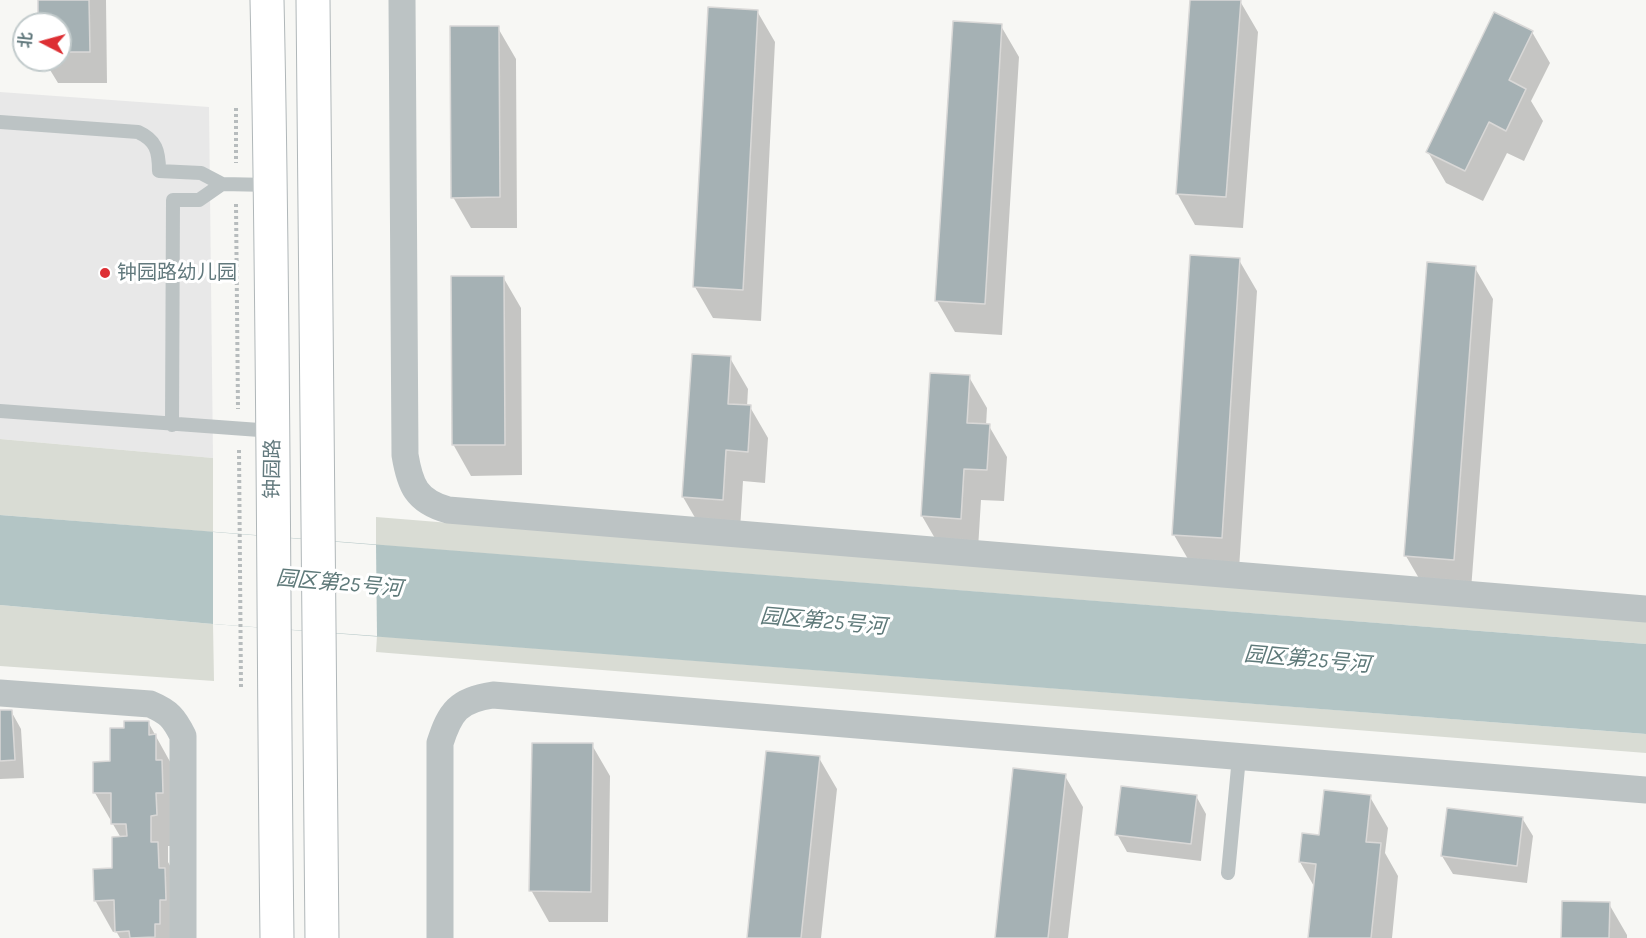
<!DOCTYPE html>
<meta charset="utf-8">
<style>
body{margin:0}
#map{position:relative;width:1646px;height:938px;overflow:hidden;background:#f7f7f4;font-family:Karla,"Noto Sans SC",sans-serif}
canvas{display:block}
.north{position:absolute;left:12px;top:12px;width:60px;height:60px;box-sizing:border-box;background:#fff;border:2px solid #c1cacb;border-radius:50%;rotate:276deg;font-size:16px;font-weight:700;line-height:24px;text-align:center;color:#637a7e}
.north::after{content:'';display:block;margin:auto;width:21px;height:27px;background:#dd2f34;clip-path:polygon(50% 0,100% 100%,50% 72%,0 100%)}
</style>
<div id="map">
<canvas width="1646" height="938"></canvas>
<div class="north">北</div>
</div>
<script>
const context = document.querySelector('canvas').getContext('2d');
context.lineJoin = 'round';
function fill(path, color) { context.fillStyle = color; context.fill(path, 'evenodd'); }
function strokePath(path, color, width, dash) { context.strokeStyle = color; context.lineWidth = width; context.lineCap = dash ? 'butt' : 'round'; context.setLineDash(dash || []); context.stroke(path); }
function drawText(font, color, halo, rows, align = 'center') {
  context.font = font + ' Karla,"Noto Sans SC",sans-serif'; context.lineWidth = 6; context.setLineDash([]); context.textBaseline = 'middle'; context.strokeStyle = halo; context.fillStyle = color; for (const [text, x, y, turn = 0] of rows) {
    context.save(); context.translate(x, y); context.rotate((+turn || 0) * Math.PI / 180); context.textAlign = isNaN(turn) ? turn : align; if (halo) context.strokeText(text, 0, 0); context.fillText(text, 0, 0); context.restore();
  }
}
fill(new Path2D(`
 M0,92L209,107L213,458L0,439Z`), '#e8e8e8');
fill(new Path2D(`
 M0,439L213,458V532L0,515Z
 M376,517L1646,620V644L376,545Z
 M0,605L213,624L214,681L0,666Z
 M377,636L1646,734V753L376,652Z`), '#d9dcd4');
fill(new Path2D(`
 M0,515L1646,644V734L213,624L0,605Z`), '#b3c5c5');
fill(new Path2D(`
 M213,532L376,545L377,636L213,624Z`), '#f7f7f4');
fill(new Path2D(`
 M39,0H106L107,83H58L44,60H60V24H39Z
 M1191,0L1240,1L1258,32L1243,228L1195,225L1177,193Z
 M757,11L775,42L761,321L713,318L695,287Z
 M1001,26L1019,57L1002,335L955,332L937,301Z
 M498,28L516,59L517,228H471L453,197Z
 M1532,32L1550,63L1531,101L1543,121L1524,161L1507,153L1483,201L1446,183L1428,152Z
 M1239,260L1257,291L1239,569L1192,566L1174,535Z
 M1475,268L1493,299L1471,590L1424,587L1406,556Z
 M503,277L521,308L522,475L471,476L453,444Z
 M730,358L748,389L747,407H750L768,438L765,483L743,481L740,530L701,528L683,497Z
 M969,377L987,408L986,426H989L1007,457L1004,501L981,500L978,549L940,547L922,516Z
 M11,711L21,729L24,778L0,779V712Z
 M148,722L173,767L174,846H168V862L175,875L177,938H120L116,931L113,932L95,900L114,870L121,838L95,793L112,762L126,730Z
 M592,745L610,776L608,922H549L531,890Z
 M819,758L837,789L821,938H748Z
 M1065,776L1083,807L1068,938H996Z
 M1196,796L1206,814L1201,861L1127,852L1117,834Z
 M1370,797L1388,828L1385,853L1398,876L1392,938H1310L1315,888L1300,862L1320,837Z
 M1522,818L1533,836L1527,883L1453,874L1442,856Z
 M1609,904L1627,935V938H1563Z`), '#0003');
const building = new Path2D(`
 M38,0H89L90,52H60V24H38Z
 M1190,0H1241L1226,197L1176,194Z
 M708,7L758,10L743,290L693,287Z
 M1494,12L1533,31L1509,80L1526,89L1506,131L1489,122L1465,171L1426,152Z
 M953,21L1002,24L985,304L935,301Z
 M450,26H499L500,197L451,198Z
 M1190,255L1240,258L1222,538L1172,535Z
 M1427,262L1476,266L1454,560L1404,556Z
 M451,276H504L505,445H452Z
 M692,354L731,356L728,404L751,405L748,452L726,450L723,500L682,497Z
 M930,373L970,375L967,423L990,424L987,470L964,469L961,519L921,516Z
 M0,710H12L15,760L0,761Z
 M124,721H149V735L156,734V760H162L163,793H156L157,815L151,816V842H158L159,868H165L166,900H160V924H155V937L130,938L129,931L115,932L114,900L94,901L93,869L112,868V837L127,836L126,824H111V793H93V762L110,761V728H124Z
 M532,743H593L591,892L529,891Z
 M766,751L820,756L801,938H747Z
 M1013,768L1066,774L1048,938H995Z
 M1121,786L1197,795L1191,844L1115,835Z
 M1324,790L1371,795L1366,842L1381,843L1371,938H1308L1316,864L1299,862L1302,833L1319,835Z
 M1447,808L1523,817L1517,866L1441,856Z
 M1562,901L1610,902L1609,938H1561Z`);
fill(building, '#a5b1b4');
strokePath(building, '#d9d8d7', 1.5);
const primary = new Path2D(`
 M267,0C274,313 273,625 277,938
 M313,0L322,938`);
strokePath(primary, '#b0b7b9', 35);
strokePath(new Path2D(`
 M236,108V163
 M236,204L238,409
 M239,450L241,688`), '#b7bcbd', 4, [3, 3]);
strokePath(new Path2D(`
 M0,122L138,132C156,140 159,151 159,171L201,173L222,184L270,185
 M0,411L273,431
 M172,425L173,200H199L222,184
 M1228,873L1239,757`), '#bcc3c4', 14);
strokePath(new Path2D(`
 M402,0L405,455C410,485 416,501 448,510L1646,609
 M0,693L150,704C169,712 174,718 183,736V938
 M440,938V743C450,712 458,700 493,695L1646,790`), '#bcc3c4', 27);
strokePath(primary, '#fff', 33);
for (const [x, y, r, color] of [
 [105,273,6,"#dd2f34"]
]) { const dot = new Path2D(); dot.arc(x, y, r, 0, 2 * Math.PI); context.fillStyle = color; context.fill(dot); strokePath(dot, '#fff', 2); }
drawText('20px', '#637a7e', '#fff', [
 ["钟园路幼儿园",117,273]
], 'left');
drawText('20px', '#637a7e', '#fff', [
 ["钟园路",273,469,-89]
]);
drawText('italic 21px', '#5e7979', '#fff', [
 ["园区第25号河",339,584,5],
 ["园区第25号河",823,622,5],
 ["园区第25号河",1307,660,5]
]);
</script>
